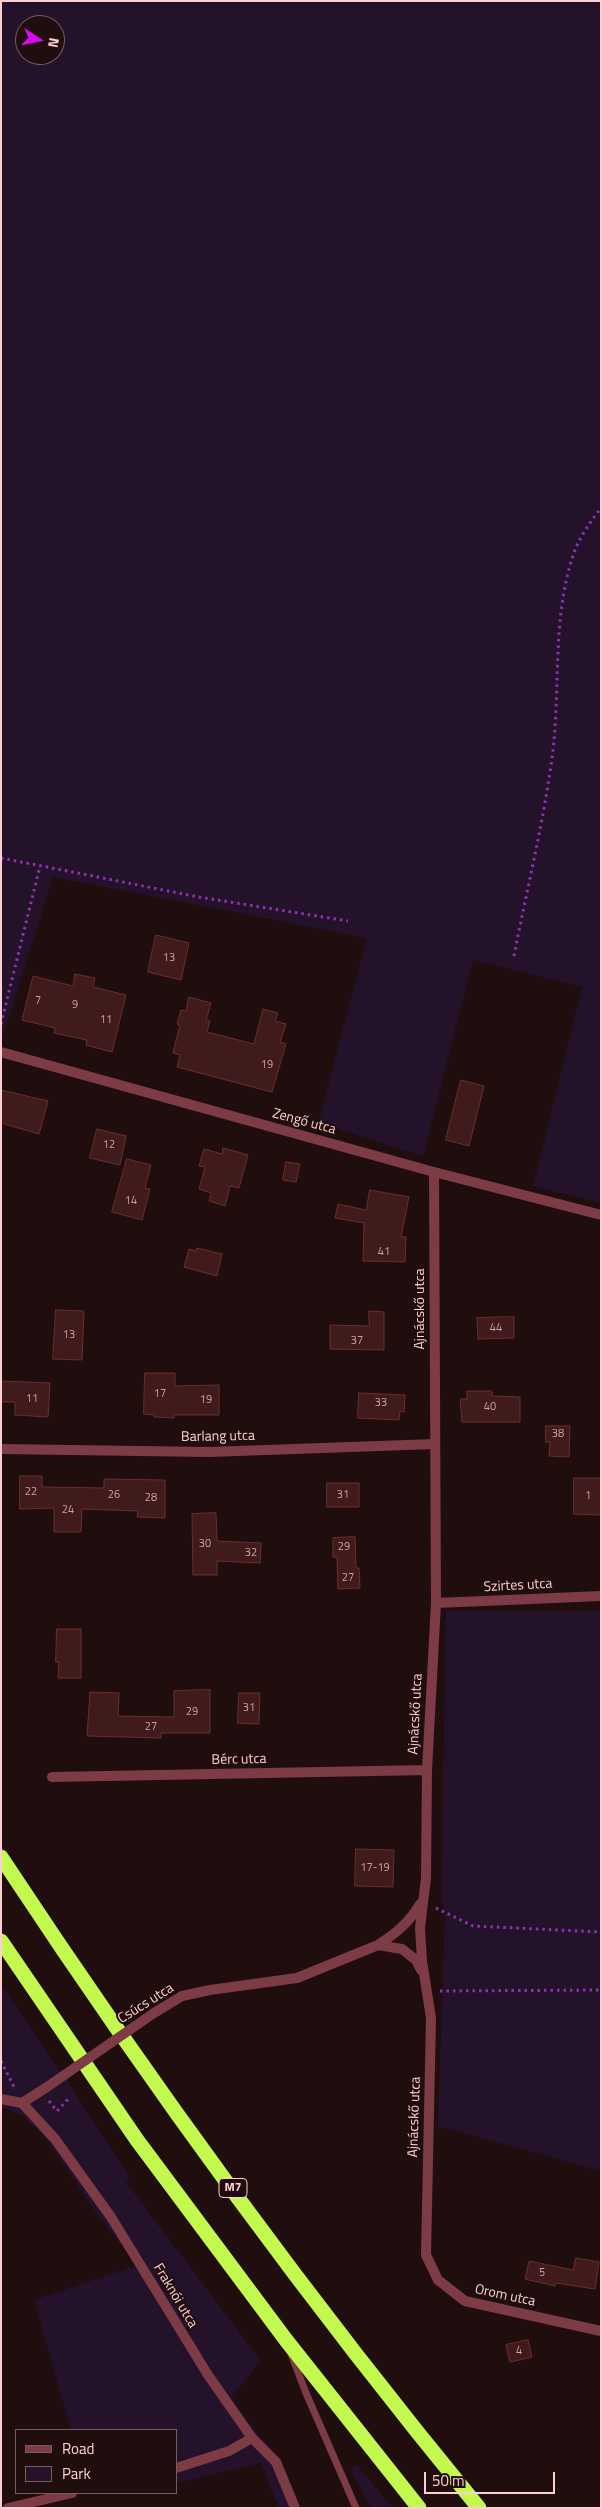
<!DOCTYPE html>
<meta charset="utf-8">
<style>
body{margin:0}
#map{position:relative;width:602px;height:2509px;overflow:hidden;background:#200e0e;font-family:"Titillium Web",sans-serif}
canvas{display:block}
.frame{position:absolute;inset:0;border:2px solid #fdcfd3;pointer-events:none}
.legend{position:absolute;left:15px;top:2429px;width:162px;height:65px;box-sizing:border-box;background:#200e0e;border:1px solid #785b5d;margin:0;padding:6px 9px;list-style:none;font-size:15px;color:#fdcfd3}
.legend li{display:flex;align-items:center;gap:10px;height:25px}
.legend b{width:25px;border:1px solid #785b5d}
.north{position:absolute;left:15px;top:15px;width:50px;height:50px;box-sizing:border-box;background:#200e0e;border:1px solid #785b5d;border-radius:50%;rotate:101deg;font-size:14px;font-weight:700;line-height:20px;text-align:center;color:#fdcfd3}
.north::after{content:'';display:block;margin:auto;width:18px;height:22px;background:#d60aee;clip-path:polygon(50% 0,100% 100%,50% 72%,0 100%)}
.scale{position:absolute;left:424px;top:2472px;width:131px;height:22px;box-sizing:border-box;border:2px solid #fdcfd3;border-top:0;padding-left:6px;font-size:15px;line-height:18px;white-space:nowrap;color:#fdcfd3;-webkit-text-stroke:4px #200e0e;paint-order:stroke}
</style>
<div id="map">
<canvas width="602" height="2509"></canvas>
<div class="frame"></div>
<ul class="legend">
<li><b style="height:6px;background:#7d3b46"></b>Road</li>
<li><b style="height:14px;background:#24112a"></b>Park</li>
</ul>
<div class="north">N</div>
<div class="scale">50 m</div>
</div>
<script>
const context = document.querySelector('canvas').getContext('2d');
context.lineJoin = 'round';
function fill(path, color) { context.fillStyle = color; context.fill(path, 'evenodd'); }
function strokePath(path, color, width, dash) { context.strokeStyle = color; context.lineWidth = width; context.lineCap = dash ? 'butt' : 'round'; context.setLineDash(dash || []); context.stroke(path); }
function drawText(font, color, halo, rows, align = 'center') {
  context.font = font + ' "Titillium Web",sans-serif'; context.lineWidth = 4; context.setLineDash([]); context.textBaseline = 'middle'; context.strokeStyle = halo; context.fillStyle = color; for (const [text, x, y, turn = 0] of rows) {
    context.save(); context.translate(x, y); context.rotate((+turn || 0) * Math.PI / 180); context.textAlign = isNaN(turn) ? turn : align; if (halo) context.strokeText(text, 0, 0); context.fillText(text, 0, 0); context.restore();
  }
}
fill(new Path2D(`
 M1,1H601V1203L533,1186L582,987L473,960L423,1156L318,1123L367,938L53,877L1,1043ZM25,25H55V55H25Z
 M446,1611H601V2171L438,2126L445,1910L441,1898Z
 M1,1985L68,2082L130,2178L126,2182L261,2361L231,2397L256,2432L272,2450L290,2508H279L261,2463L176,2483V2430H71L34,2300L138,2265L99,2217L48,2141L22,2115L1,2107Z
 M356,2464L393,2508H371L350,2469Z`), '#24112a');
const building = new Path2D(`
 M156,935L189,943L181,980L148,972Z
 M75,974L95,978L93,987L126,995L112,1052L86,1045L87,1040L54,1033L55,1028L22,1020L33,976L73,986Z
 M189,997L211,1003L206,1020L210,1021L207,1032L254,1044L263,1009L278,1013L275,1021L286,1024L280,1042L286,1044L272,1092L177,1067L180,1055L173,1053L180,1025L177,1024L181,1010L186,1011Z
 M461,1080L484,1086L469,1146L446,1140Z
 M1,1090L48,1101L39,1134L1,1123Z
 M97,1129L126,1136L120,1165L90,1158Z
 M223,1148L248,1155L239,1188L230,1186L225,1206L209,1201L211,1193L199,1189L205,1167L199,1166L204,1149L222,1154Z
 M127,1159L151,1165L145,1188L150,1189L142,1220L112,1212Z
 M286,1162L300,1164L296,1182L283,1180Z
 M370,1190L409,1197L401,1237H406L405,1262L363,1261L364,1223L335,1218L338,1204L366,1210Z
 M197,1248L222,1254L217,1276L184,1267L189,1249L196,1251Z
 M56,1310L84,1311L82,1360L53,1359Z
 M369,1311L384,1312V1350L330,1349V1325L369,1326Z
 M514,1317V1338L478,1339L477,1318Z
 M145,1373H175V1386L219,1385V1415H174V1418L154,1417V1415L144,1414Z
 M1,1381L50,1383L48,1417L15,1415V1402H1Z
 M467,1391H492V1396L520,1397V1422H462L460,1399H467Z
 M359,1393L405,1395L404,1412L400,1411L399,1420L358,1418Z
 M546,1426H570L569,1457L549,1456L550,1442H546Z
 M20,1476H42V1487L104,1488V1479L165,1480V1518L137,1517L138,1511L82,1509L81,1532H54V1508L20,1509Z
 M574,1478H601V1515L574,1514Z
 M327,1483H359V1507H327Z
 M216,1513L217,1541L261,1543L260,1563L217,1561V1575H193L192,1514Z
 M355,1537L356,1568H359L360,1588L338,1589L337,1557H333V1538Z
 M57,1629H81V1678H58L59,1662H56Z
 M210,1690V1733H161V1738L87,1736L90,1692L119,1693L118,1716L174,1717V1691Z
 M239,1693H260L259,1724L238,1723Z
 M356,1849L394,1850L393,1887L355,1886Z
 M576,2258L599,2262L595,2289L556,2283L555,2286L525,2279L529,2261L573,2270Z
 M528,2340L532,2357L510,2362L506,2345Z`);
fill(building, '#401b1b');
strokePath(building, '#6b2e2e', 1);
strokePath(new Path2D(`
 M1,858L199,897L348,921
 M514,956C526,893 542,829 551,765C562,695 550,619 575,550C581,535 591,521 601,508
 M1,1024L40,866
 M436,1908L473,1926L601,1932
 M440,1991L601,1990
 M1,2061L14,2087
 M49,2101L57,2111L70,2097`), '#8d33ad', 3, [2.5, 4]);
strokePath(new Path2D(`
 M291,2354L306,2393L356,2508`), '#7d3b46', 7);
strokePath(new Path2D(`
 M1,1052L434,1172L601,1215
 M434,1172L436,1603L427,1770L426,1878L420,1928L422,1961L431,2018L426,2255L438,2280L465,2301L601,2331
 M1,1449L209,1452L435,1444
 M436,1603L601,1596
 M52,1777L427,1770
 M378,1945C396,1933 409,1923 420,1904
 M154,2013L182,1996L210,1990L297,1978L378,1945L402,1949L416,1960L421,1970
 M1,2099L22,2103L47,2087
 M22,2103L55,2139L111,2217L208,2375L252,2438L276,2462L295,2508
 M176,2468L229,2451L252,2438
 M8,2508L72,2493`), '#7d3b46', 10);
strokePath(new Path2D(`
 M1,1857C149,2082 308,2300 479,2508
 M1,1941L137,2140L286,2340L419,2508`), '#c3f84f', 15);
strokePath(new Path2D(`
 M47,2087L154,2013`), '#7d3b46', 10);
drawText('11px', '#cea2a5', null, [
 ["13",169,958],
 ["7",38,1001],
 ["9",75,1005],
 ["11",106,1020],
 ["19",267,1065],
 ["12",109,1145],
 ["14",131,1201],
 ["41",384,1252],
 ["44",496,1328],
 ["13",69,1335],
 ["37",357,1341],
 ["17",160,1394],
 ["11",32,1399],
 ["19",206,1400],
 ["33",381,1403],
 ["40",490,1407],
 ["38",558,1434],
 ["22",31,1492],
 ["26",114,1495],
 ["31",343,1495],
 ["1",588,1496],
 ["28",151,1498],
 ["24",68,1510],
 ["30",205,1544],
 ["29",344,1547],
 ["32",251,1553],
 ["27",348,1578],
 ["31",249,1708],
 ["29",192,1712],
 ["27",151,1727],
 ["17-19",375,1868],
 ["5",542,2273],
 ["4",519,2351]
]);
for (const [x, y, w] of [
 [233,2188,28]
]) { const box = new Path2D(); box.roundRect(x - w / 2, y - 9.5, w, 19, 4); context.fillStyle = '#200e0e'; context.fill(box); strokePath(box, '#fdcfd3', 1); }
drawText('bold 12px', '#fdcfd3', null, [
 ["M7",233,2188]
]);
drawText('14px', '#fdcfd3', '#200e0e', [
 ["Zengő utca",304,1122,15],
 ["Ajnácskő utca",421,1309,-90],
 ["Barlang utca",218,1437,-1],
 ["Szirtes utca",518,1586,-3],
 ["Ajnácskő utca",416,1714,-87],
 ["Bérc utca",239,1760,-1],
 ["Csúcs utca",146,2004,-32],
 ["Ajnácskő utca",415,2117,-88],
 ["Fraknói utca",175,2296,59],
 ["Orom utca",505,2296,12]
]);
</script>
